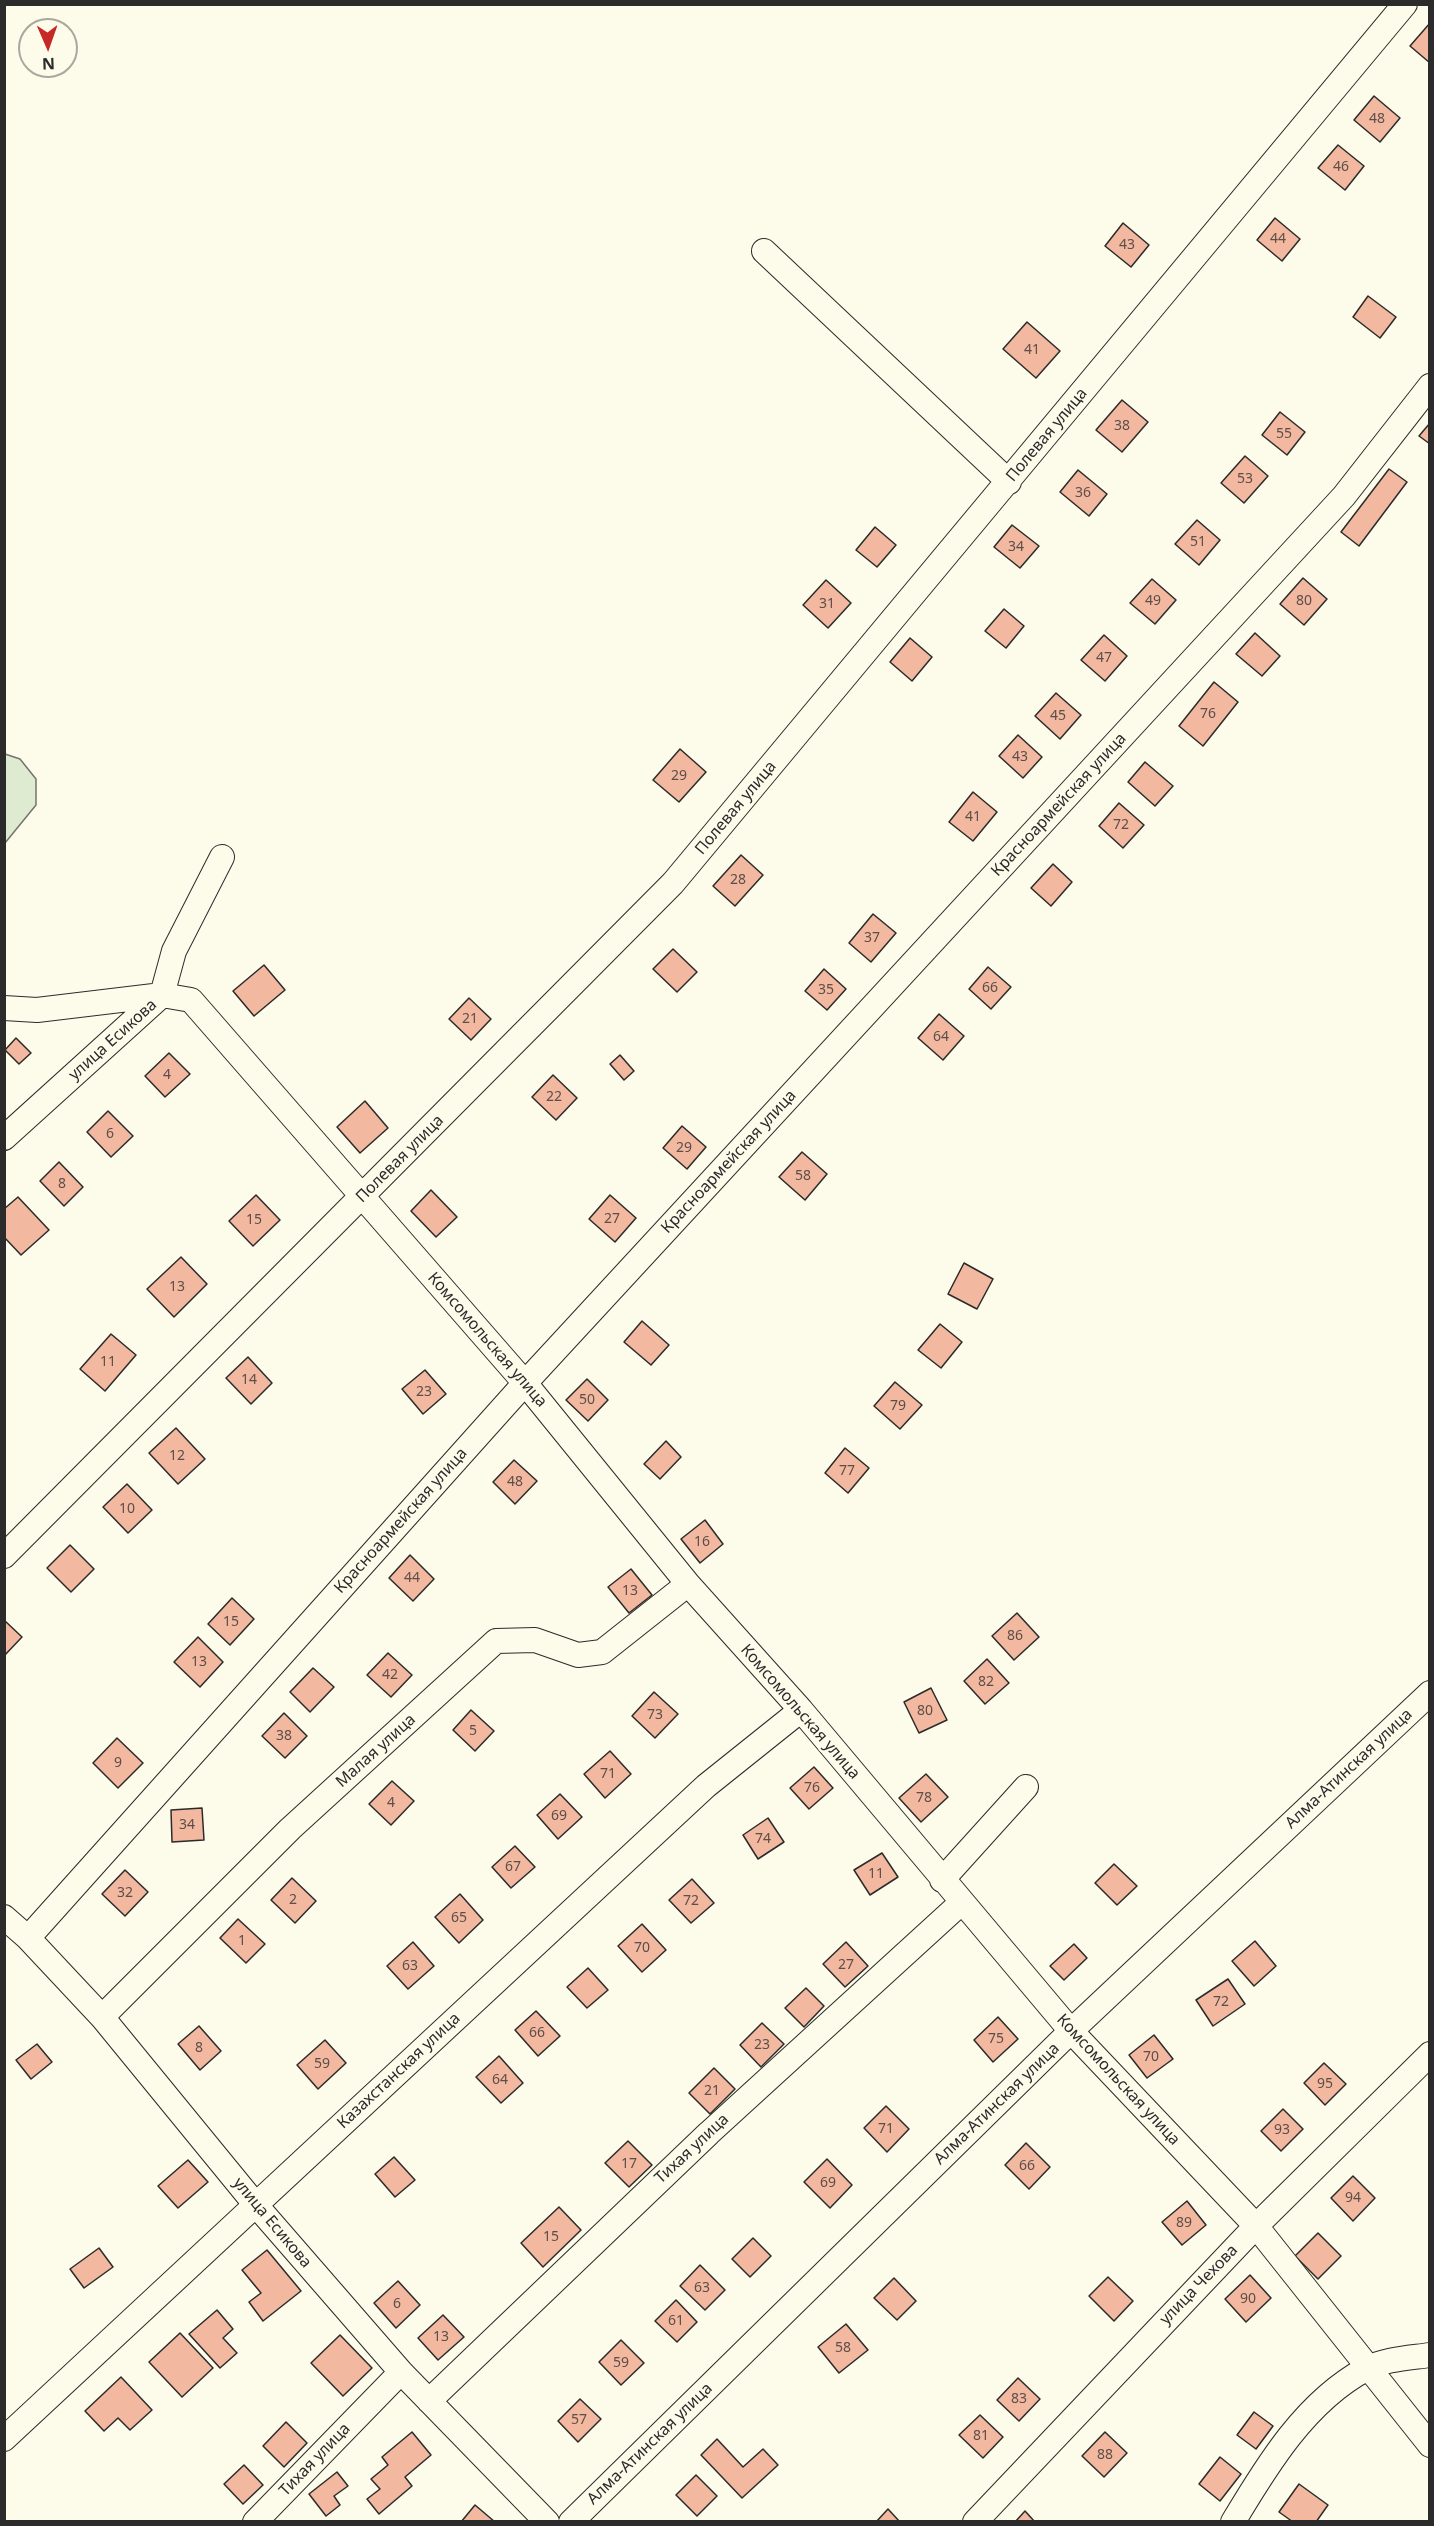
<!DOCTYPE html>
<meta charset="utf-8">
<style>
body{margin:0}
#map{position:relative;width:1434px;height:2526px;overflow:hidden;background:#fdfbea;font-family:"Noto Sans",sans-serif}
canvas{display:block}
.frame{position:absolute;inset:0;border:6px solid #2b2b2b;pointer-events:none}
.north{position:absolute;left:18px;top:18px;width:60px;height:60px;box-sizing:border-box;background:#fdfbea;border:2px solid #a9a89e;border-radius:50%;rotate:178deg;font-size:16px;font-weight:700;line-height:24px;text-align:center;color:#2b2b2b}
.north::after{content:'';display:block;margin:auto;width:21px;height:27px;background:#c62828;clip-path:polygon(50% 0,100% 100%,50% 72%,0 100%)}
</style>
<div id="map">
<canvas width="1434" height="2526"></canvas>
<div class="frame"></div>
<div class="north">N</div>
</div>
<script>
const context = document.querySelector('canvas').getContext('2d');
context.lineJoin = 'round';
function fill(path, color) { context.fillStyle = color; context.fill(path, 'evenodd'); }
function strokePath(path, color, width, dash) { context.strokeStyle = color; context.lineWidth = width; context.lineCap = dash ? 'butt' : 'round'; context.setLineDash(dash || []); context.stroke(path); }
function drawText(font, color, halo, rows, align = 'center') {
  context.font = font + ' "Noto Sans",sans-serif'; context.lineWidth = 4.5; context.setLineDash([]); context.textBaseline = 'middle'; context.strokeStyle = halo; context.fillStyle = color; for (const [text, x, y, turn = 0] of rows) {
    context.save(); context.translate(x, y); context.rotate((+turn || 0) * Math.PI / 180); context.textAlign = isNaN(turn) ? turn : align; if (halo) context.strokeText(text, 0, 0); context.fillText(text, 0, 0); context.restore();
  }
}
const green = new Path2D(`
 M5,754L20,759L36,779V805L5,843Z`);
fill(green, '#deebd1');
strokePath(green, '#74746e', 1.5);
const building = new Path2D(`
 M1430,23V63L1410,46Z
 M1374,96L1400,118L1380,142L1354,120Z
 M1338,145L1364,166L1345,190L1318,168Z
 M1275,218L1300,239L1282,261L1257,240Z
 M1123,223L1149,245L1131,267L1105,246Z
 M1368,296L1396,317L1380,338L1353,317Z
 M1027,322L1060,351L1036,378L1003,349Z
 M1122,400L1148,422L1122,452L1096,430Z
 M1280,412L1305,432L1287,455L1262,435Z
 M1430,423V444L1419,436Z
 M1245,456L1268,476L1244,503L1221,483Z
 M1389,469L1407,482L1359,546L1341,532Z
 M1078,470L1107,494L1089,516L1060,492Z
 M1197,520L1220,540L1199,565L1175,544Z
 M1012,525L1039,546L1020,568L994,547Z
 M875,527L896,545L877,567L856,550Z
 M1303,578L1327,599L1304,625L1280,604Z
 M1152,579L1176,600L1155,624L1130,603Z
 M826,580L851,603L828,628L803,605Z
 M1004,609L1024,626L1006,648L985,631Z
 M1255,633L1280,656L1262,676L1236,654Z
 M1104,635L1127,656L1105,681L1081,660Z
 M910,638L932,657L912,681L890,662Z
 M1214,682L1238,702L1203,746L1179,726Z
 M1056,693L1081,715L1060,739L1035,716Z
 M1018,735L1042,757L1023,778L999,756Z
 M680,749L706,772L679,802L653,780Z
 M1145,762L1173,786L1155,806L1128,782Z
 M973,792L997,812L973,841L949,822Z
 M1119,803L1144,825L1123,848L1099,826Z
 M741,855L763,875L735,906L713,886Z
 M1053,864L1072,882L1051,906L1031,888Z
 M873,914L896,933L871,962L849,943Z
 M673,949L697,972L677,992L653,969Z
 M264,965L285,990L254,1016L233,991Z
 M988,967L1011,987L991,1009L969,989Z
 M824,969L846,989L827,1010L805,991Z
 M469,998L491,1019L471,1040L449,1019Z
 M939,1014L964,1036L943,1060L918,1038Z
 M16,1038L31,1053L19,1064L5,1050Z
 M169,1053L190,1074L165,1097L145,1076Z
 M620,1055L634,1071L624,1080L610,1064Z
 M553,1075L577,1098L556,1120L532,1097Z
 M365,1101L388,1128L360,1153L337,1127Z
 M108,1111L133,1136L111,1157L87,1132Z
 M682,1126L706,1147L687,1169L663,1148Z
 M802,1152L827,1174L805,1200L779,1177Z
 M59,1162L83,1187L64,1206L40,1181Z
 M431,1190L457,1217L436,1237L411,1211Z
 M256,1195L280,1220L253,1246L229,1221Z
 M610,1195L636,1218L615,1242L589,1219Z
 M18,1197L49,1230L21,1255L4,1237V1209Z
 M181,1257L207,1284L174,1317L147,1289Z
 M964,1263L993,1279L977,1309L948,1294Z
 M642,1321L669,1345L651,1365L624,1342Z
 M940,1324L962,1342L941,1368L918,1350Z
 M111,1334L136,1355L105,1391L80,1369Z
 M248,1357L272,1383L251,1404L226,1378Z
 M425,1370L446,1394L423,1414L402,1389Z
 M587,1379L608,1400L588,1421L566,1400Z
 M895,1382L922,1405L900,1429L874,1406Z
 M176,1428L205,1459L178,1484L149,1453Z
 M666,1441L681,1457L660,1479L644,1464Z
 M845,1448L869,1468L848,1493L825,1473Z
 M514,1460L537,1481L515,1504L493,1482Z
 M127,1484L152,1510L128,1533L103,1507Z
 M705,1520L723,1544L700,1563L681,1539Z
 M70,1545L94,1569L71,1592L47,1568Z
 M410,1555L434,1579L413,1601L389,1578Z
 M631,1569L652,1595L629,1613L608,1587Z
 M232,1598L254,1619L230,1645L208,1624Z
 M1017,1613L1039,1637L1014,1660L992,1636Z
 M4,1620L22,1637L4,1656Z
 M198,1637L223,1662L200,1687L174,1662Z
 M388,1653L412,1675L391,1697L367,1675Z
 M987,1659L1009,1683L985,1704L964,1681Z
 M313,1668L334,1687L310,1712L290,1692Z
 M931,1688L947,1720L919,1733L904,1702Z
 M654,1692L678,1714L655,1738L632,1716Z
 M471,1710L494,1731L475,1751L453,1730Z
 M284,1713L307,1736L285,1758L262,1736Z
 M117,1738L143,1763L118,1788L93,1763Z
 M610,1751L631,1774L605,1798L584,1774Z
 M814,1767L833,1788L809,1809L790,1788Z
 M926,1774L948,1797L921,1822L899,1798Z
 M392,1781L414,1801L391,1825L369,1804Z
 M560,1794L582,1817L558,1839L537,1815Z
 M202,1808L204,1840L172,1842L171,1810Z
 M768,1818L784,1842L758,1859L743,1835Z
 M515,1846L535,1867L511,1888L492,1867Z
 M882,1853L898,1877L870,1895L854,1870Z
 M1114,1864L1137,1886L1117,1905L1095,1883Z
 M125,1870L148,1892L125,1916L102,1894Z
 M292,1878L316,1901L295,1923L271,1900Z
 M692,1879L714,1903L691,1923L669,1900Z
 M460,1894L483,1920L459,1943L435,1917Z
 M238,1919L265,1944L246,1963L220,1938Z
 M642,1924L666,1950L642,1972L618,1946Z
 M1255,1941L1276,1966L1254,1986L1232,1961Z
 M413,1942L434,1966L408,1989L387,1966Z
 M846,1942L868,1966L845,1987L823,1964Z
 M1074,1944L1087,1958L1064,1980L1050,1966Z
 M588,1968L608,1990L587,2008L567,1987Z
 M1228,1979L1245,2004L1213,2026L1196,2000Z
 M806,1988L824,2006L804,2027L785,2008Z
 M536,2011L560,2036L538,2056L515,2030Z
 M998,2017L1018,2039L993,2062L974,2040Z
 M762,2023L784,2044L761,2067L740,2045Z
 M199,2026L221,2051L200,2070L178,2044Z
 M1154,2035L1173,2059L1147,2078L1129,2055Z
 M325,2040L346,2063L318,2089L297,2065Z
 M37,2044L52,2062L31,2079L16,2060Z
 M499,2056L523,2083L501,2103L476,2077Z
 M1324,2063L1346,2084L1325,2105L1304,2083Z
 M714,2068L735,2089L710,2114L689,2093Z
 M886,2106L909,2129L887,2152L864,2128Z
 M1283,2109L1303,2129L1281,2151L1261,2131Z
 M628,2141L652,2165L629,2187L605,2163Z
 M1026,2143L1050,2167L1029,2189L1005,2165Z
 M394,2157L415,2180L395,2197L375,2174Z
 M827,2159L852,2185L830,2208L804,2182Z
 M188,2160L208,2182L178,2208L158,2186Z
 M1353,2176L1375,2198L1353,2221L1331,2198Z
 M1187,2201L1206,2225L1182,2245L1162,2222Z
 M559,2207L581,2230L543,2267L521,2243Z
 M1318,2233L1341,2256L1318,2279L1295,2256Z
 M753,2238L771,2256L750,2277L732,2259Z
 M99,2248L113,2267L84,2288L70,2269Z
 M267,2250L301,2291L263,2321L249,2302L261,2293L242,2270Z
 M700,2265L725,2290L705,2310L680,2286Z
 M1250,2275L1271,2298L1246,2322L1225,2299Z
 M1108,2277L1133,2301L1114,2321L1089,2296Z
 M894,2278L916,2301L897,2320L874,2298Z
 M398,2281L420,2305L396,2328L374,2303Z
 M676,2300L697,2322L677,2342L655,2321Z
 M217,2310L233,2329L223,2338L237,2353L220,2368L189,2334Z
 M443,2315L464,2337L438,2360L418,2338Z
 M846,2324L868,2350L839,2373L818,2347Z
 M180,2333L213,2368L182,2397L149,2362Z
 M340,2335L372,2368L343,2396L311,2363Z
 M621,2340L644,2363L621,2385L599,2362Z
 M121,2377L152,2410L130,2430L118,2418L104,2431L85,2411Z
 M1018,2378L1040,2399L1019,2421L997,2400Z
 M580,2399L601,2419L578,2442L558,2421Z
 M1254,2412L1273,2426L1256,2449L1237,2435Z
 M980,2415L1003,2437L983,2458L959,2435Z
 M286,2422L307,2443L284,2467L263,2446Z
 M412,2432L431,2455L405,2477L412,2486L379,2514L367,2499L380,2489L371,2479L388,2465L382,2457Z
 M1105,2432L1127,2453L1104,2477L1082,2456Z
 M717,2439L743,2467L763,2449L778,2465L742,2498L701,2455Z
 M1220,2457L1241,2474L1220,2501L1199,2484Z
 M244,2465L263,2485L243,2504L224,2484Z
 M337,2472L348,2486L334,2496L340,2505L326,2516L309,2494Z
 M696,2475L717,2496L697,2516L676,2495Z
 M1299,2484L1328,2505L1316,2522H1293L1279,2512Z
 M475,2505L495,2522H461Z
 M888,2509L900,2522H876Z
 M1025,2511L1035,2522H1015Z`);
fill(building, '#f2b8a0');
strokePath(building, '#2b2b2b', 1.5);
const minor = new Path2D(`
 M764,251L1009,482
 M4,1008L37,1010L162,995L191,1000L525,1383L688,1584L801,1710L1071,2031L1256,2226L1430,2445
 M4,1138L162,995L174,951L222,857
 M4,1556L673,883L1405,4
 M942,1880L1026,1787
 M4,1917L28,1938L102,2017L255,2204L401,2372L547,2522
 M28,1938L525,1383L1344,496L1430,386
 M102,2017L290,1829L496,1641L535,1640L578,1655L602,1652L688,1584
 M429,2401L709,2133L961,1903
 M4,2439L706,1786L801,1710
 M255,2522L401,2372
 M571,2522L1071,2031L1430,1693
 M975,2522L1256,2226L1430,2054
 M1233,2522C1267,2465 1306,2401 1366,2369C1384,2359 1409,2358 1430,2355`);
strokePath(minor, '#2b2b2b', 26);
strokePath(minor, '#fdfbea', 24);
drawText('14px', '#5d4e48', null, [
 ["48",1377,119],
 ["46",1341,167],
 ["44",1278,239],
 ["43",1127,245],
 ["41",1032,350],
 ["38",1122,426],
 ["55",1284,434],
 ["53",1245,479],
 ["36",1083,493],
 ["51",1198,542],
 ["34",1016,547],
 ["49",1153,601],
 ["80",1304,601],
 ["31",827,604],
 ["47",1104,658],
 ["76",1208,714],
 ["45",1058,716],
 ["43",1020,757],
 ["29",679,776],
 ["41",973,817],
 ["72",1121,825],
 ["28",738,880],
 ["37",872,938],
 ["66",990,988],
 ["35",826,990],
 ["21",470,1019],
 ["64",941,1037],
 ["4",167,1075],
 ["22",554,1097],
 ["6",110,1134],
 ["29",684,1148],
 ["58",803,1176],
 ["8",62,1184],
 ["27",612,1219],
 ["15",254,1220],
 ["13",177,1287],
 ["11",108,1362],
 ["14",249,1380],
 ["23",424,1392],
 ["50",587,1400],
 ["79",898,1406],
 ["12",177,1456],
 ["77",847,1471],
 ["48",515,1482],
 ["10",127,1509],
 ["16",702,1542],
 ["44",412,1578],
 ["13",630,1591],
 ["15",231,1622],
 ["86",1015,1636],
 ["13",199,1662],
 ["42",390,1675],
 ["82",986,1682],
 ["80",925,1711],
 ["73",655,1715],
 ["5",473,1731],
 ["38",284,1736],
 ["9",118,1763],
 ["71",608,1774],
 ["76",812,1788],
 ["78",924,1798],
 ["4",391,1803],
 ["69",559,1816],
 ["34",187,1825],
 ["74",763,1839],
 ["67",513,1867],
 ["11",876,1874],
 ["32",125,1893],
 ["2",293,1900],
 ["72",691,1901],
 ["65",459,1918],
 ["1",242,1941],
 ["70",642,1948],
 ["27",846,1965],
 ["63",410,1966],
 ["72",1221,2002],
 ["66",537,2033],
 ["75",996,2039],
 ["23",762,2045],
 ["8",199,2048],
 ["70",1151,2057],
 ["59",322,2064],
 ["64",500,2080],
 ["95",1325,2084],
 ["21",712,2091],
 ["71",886,2129],
 ["93",1282,2130],
 ["17",629,2164],
 ["66",1027,2166],
 ["69",828,2183],
 ["94",1353,2198],
 ["89",1184,2223],
 ["15",551,2237],
 ["63",702,2288],
 ["90",1248,2299],
 ["6",397,2304],
 ["61",676,2321],
 ["13",441,2337],
 ["58",843,2348],
 ["59",621,2363],
 ["83",1019,2399],
 ["57",579,2420],
 ["81",981,2436],
 ["88",1105,2455]
]);
drawText('16px', '#2b2b2b', '#fdfbea', [
 ["Полевая улица",1047,435,-50],
 ["Красноармейская улица",1059,805,-47],
 ["Полевая улица",736,808,-50],
 ["улица Есикова",113,1040,-42],
 ["Полевая улица",400,1159,-45],
 ["Красноармейская улица",729,1162,-47],
 ["Комсомольская улица",487,1340,49],
 ["Красноармейская улица",401,1521,-48],
 ["Комсомольская улица",800,1712,49],
 ["Малая улица",376,1751,-42],
 ["Алма-Атинская улица",1349,1769,-43],
 ["Казахстанская улица",399,2071,-43],
 ["Комсомольская улица",1118,2080,47],
 ["Алма-Атинская улица",997,2104,-44],
 ["Тихая улица",692,2149,-43],
 ["улица Есикова",272,2223,50],
 ["улица Чехова",1199,2285,-46],
 ["Алма-Атинская улица",650,2444,-44],
 ["Тихая улица",315,2460,-46]
]);
</script>
